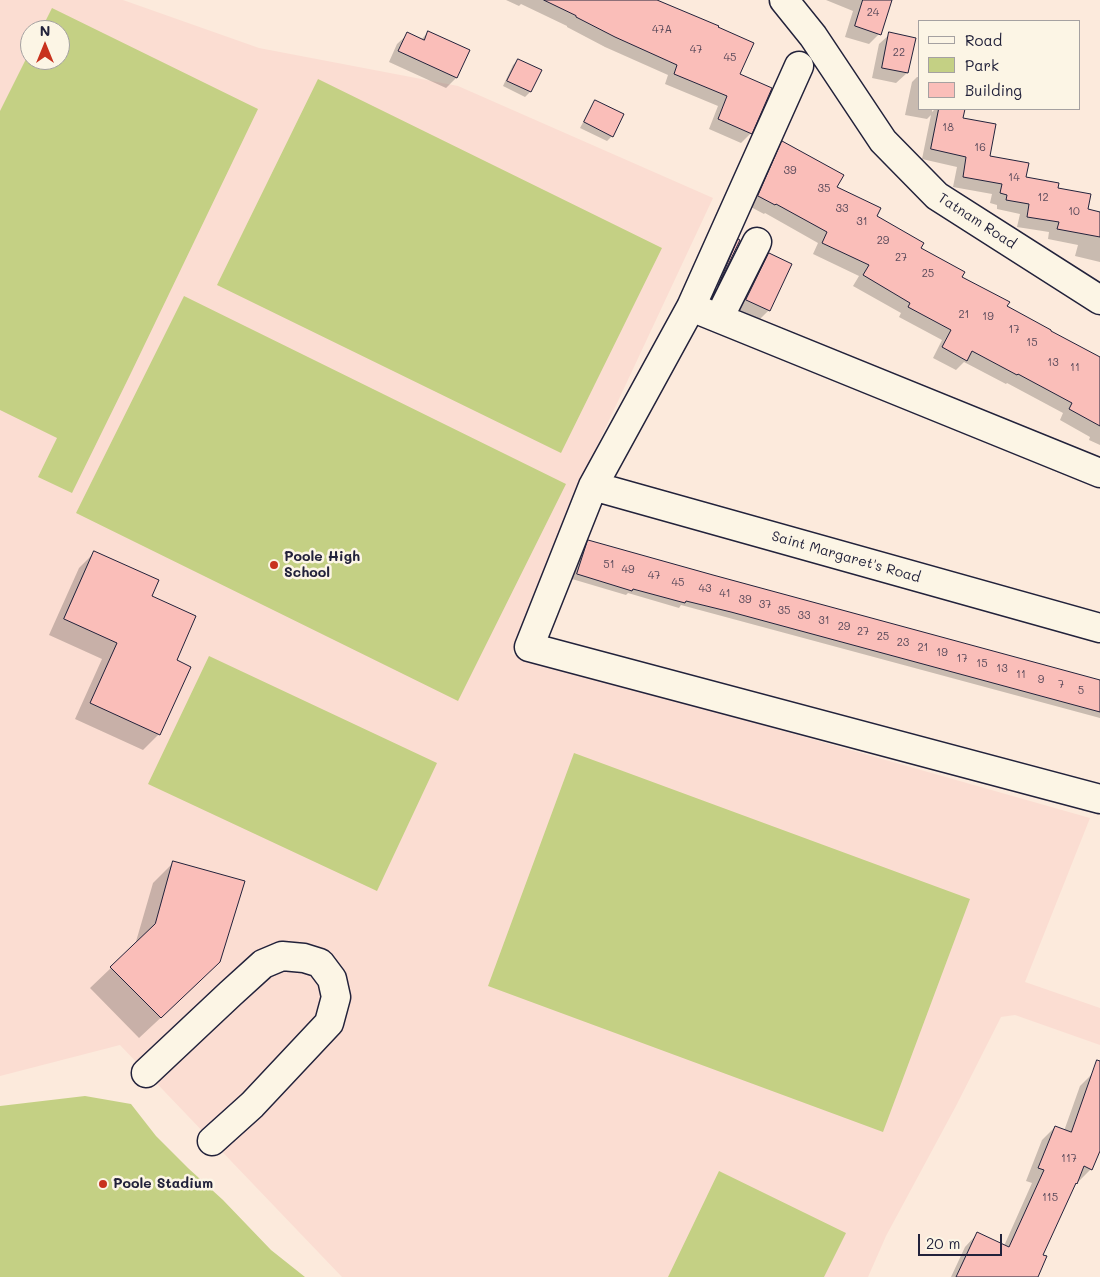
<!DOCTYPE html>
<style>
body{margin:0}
#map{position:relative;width:1100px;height:1277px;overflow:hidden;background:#fceadc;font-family:Mali,sans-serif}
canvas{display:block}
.legend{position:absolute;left:918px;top:20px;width:162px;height:90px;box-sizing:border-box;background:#fcf5e5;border:1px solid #a5a1a1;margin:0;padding:6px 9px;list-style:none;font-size:15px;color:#22223b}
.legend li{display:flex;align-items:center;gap:10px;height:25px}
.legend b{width:25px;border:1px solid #a5a1a1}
.north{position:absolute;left:20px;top:20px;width:50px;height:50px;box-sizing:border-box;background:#fcf5e5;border:1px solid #a5a1a1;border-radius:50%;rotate:0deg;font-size:14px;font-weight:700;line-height:20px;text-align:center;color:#22223b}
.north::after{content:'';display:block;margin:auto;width:18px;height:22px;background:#c8321e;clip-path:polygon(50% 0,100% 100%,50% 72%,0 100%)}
.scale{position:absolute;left:918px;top:1234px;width:84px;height:22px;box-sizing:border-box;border:2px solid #22223b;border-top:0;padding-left:6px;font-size:15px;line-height:18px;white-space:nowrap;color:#22223b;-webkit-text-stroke:4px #fcf5e5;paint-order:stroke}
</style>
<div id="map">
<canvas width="1100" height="1277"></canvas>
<ul class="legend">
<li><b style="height:6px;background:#fcf5e5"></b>Road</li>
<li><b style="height:14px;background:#c4d084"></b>Park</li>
<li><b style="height:14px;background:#fabeb9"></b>Building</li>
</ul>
<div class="north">N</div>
<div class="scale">20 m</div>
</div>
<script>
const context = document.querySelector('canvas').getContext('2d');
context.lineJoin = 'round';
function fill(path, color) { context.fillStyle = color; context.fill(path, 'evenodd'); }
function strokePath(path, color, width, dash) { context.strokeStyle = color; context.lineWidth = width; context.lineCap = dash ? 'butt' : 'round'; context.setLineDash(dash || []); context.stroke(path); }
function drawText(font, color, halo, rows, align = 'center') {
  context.font = font + ' Mali,sans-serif'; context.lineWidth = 5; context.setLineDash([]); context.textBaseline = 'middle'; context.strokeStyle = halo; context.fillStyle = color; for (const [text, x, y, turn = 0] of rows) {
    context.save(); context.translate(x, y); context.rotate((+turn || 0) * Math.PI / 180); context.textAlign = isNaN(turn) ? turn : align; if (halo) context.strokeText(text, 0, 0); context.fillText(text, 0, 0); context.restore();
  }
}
fill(new Path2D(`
 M0,0H123L259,48L458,86L713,198L583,476L512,654L1090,818L1025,982L1100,1008V1045L1015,1015L1001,1017L956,1106L886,1236L868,1277H342L120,1045L0,1076ZM30,30H60V60H30Z`), '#fbddd2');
fill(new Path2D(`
 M52,8L258,109L130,375L72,493L38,477L57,438L0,410V111L30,51V60H60V30H41Z
 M318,79L662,248L561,453L217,285Z
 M184,296L566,484L458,701L76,513Z
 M209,656L437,763L377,891L148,784Z
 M574,753L970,899L883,1132L488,986Z
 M85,1096L131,1104L156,1136L188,1168L223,1200L271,1250L305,1277H0V1106Z
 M719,1171L846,1233L824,1277H668Z`), '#c4d084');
fill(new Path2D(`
 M506,0H646L738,75L751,133L741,143L709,129L718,106L665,84L668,75L605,47L567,27V26L521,4L519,6Z
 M826,0H891L879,34L869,44L845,37L853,11Z
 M428,32L468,51L456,78L446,88L389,62L397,44L408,34L421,40Z
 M890,34L907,73L896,83L872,78L879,44Z
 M518,60L540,70L530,92L525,97L503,86L513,65Z
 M917,77H919V109H932V112L935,109H963L961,119L988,157L1024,178L1056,189L1087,210L1100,213V262L1075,256L1078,245L1048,239L1049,232L1017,227L1020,214L997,209V205L990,203L992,194L953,187L957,167L922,159L931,115L927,119L905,115L912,82Z
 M596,102L612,136L607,141L580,128L591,107Z
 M783,143L835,187L919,249L960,277L1100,367V445L1089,440L1090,437L1060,420L1063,413L1007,383L1006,384L964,362L956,370L933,358L942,340L899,317L901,313L853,286L859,276L813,254L818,243L765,213L764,214L749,206L773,153Z
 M739,241L717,285L710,292L728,252Z
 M769,255L790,265L769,310L758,321L736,310L759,265Z
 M589,541L1100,681V718L681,605L679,608L628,593L626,595L572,579L584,546Z
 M95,552L150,597L175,660L159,734L143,750L75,719L102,659L49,635L79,568Z
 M174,862L198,983L139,1038L90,988L135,945L153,883Z
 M1093,1073L1100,1075V1148L1091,1169L1078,1182L1077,1181L1042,1255L1037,1277H951L965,1247L977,1234L1004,1246L1032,1183L1026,1181L1042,1140L1055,1127L1064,1131L1080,1086Z`), '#0003');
const building = new Path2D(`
 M544,0H657L719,26L718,27L754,43L740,74L772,88L752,134L718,119L727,96L674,74L677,65L615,37L576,17V16Z
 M863,0H892L881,35L855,26Z
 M428,31L470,50L457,78L398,51L407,32L424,40Z
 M889,32L916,38L908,73L882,68Z
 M518,59L542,70L531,92L507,81Z
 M595,100L624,114L613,137L584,122Z
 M939,109H965L963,118L996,124L990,156L1029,163L1026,177L1059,183L1058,188L1091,194L1088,209L1100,212V237L1057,229L1059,222L1027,217L1029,204L1006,200L1007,195L1000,193L1002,184L963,177L966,157L931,149Z
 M782,141L844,175L837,187L881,208L877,216L924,243L921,248L965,272L962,277L1010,302L1007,306L1051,330V331L1100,357V426L1069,409L1072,403L1018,374L1017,375L972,351L967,361L942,347L951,330L908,307L910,303L863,275L869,265L822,243L827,232L776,204L775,205L758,196Z
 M738,239L740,240L718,286Z
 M769,253L792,264L770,311L746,300Z
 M588,540L713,575L1100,680V712L731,612L686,601L685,603L633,589L632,591L577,574Z
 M94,551L159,580L152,596L196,616L177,660L191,667L160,735L90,703L117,643L64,619Z
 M173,861L245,881L220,962L161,1018L110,967L155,924Z
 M1097,1060L1100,1061V1151L1092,1170L1084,1166L1077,1184L1076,1183L1043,1255L1047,1256L1038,1277H956L977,1232L1009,1247L1044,1170L1038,1168L1055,1126L1071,1132Z`);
fill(building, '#fabeb9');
strokePath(building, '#22223b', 1);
const minor = new Path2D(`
 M784,0L813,36L883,141L937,196L1100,300
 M799,66L691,307L593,486L529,647L1100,799
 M691,307L1100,473
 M719,318L757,242
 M593,486L1100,628
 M146,1073L230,994L263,964L282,956L304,958L320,963L332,979L336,997L329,1023L252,1105L212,1141`);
strokePath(minor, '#22223b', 31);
strokePath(minor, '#fcf5e5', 28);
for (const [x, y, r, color] of [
 [274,565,5,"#c8321e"],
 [103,1184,5,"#c8321e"]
]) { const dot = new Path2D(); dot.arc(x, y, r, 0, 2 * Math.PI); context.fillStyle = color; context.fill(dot); strokePath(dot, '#fcf5e5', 2); }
drawText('11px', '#58495a', null, [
 ["24",873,13],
 ["47A",662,30],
 ["47",696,50],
 ["22",899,53],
 ["45",730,58],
 ["18",948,128],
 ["16",980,148],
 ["39",790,171],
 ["14",1014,178],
 ["35",824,189],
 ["12",1043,198],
 ["33",842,209],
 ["10",1074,212],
 ["31",862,222],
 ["29",883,241],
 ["27",901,258],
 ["25",928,274],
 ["21",964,315],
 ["19",988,317],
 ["17",1014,330],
 ["15",1032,343],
 ["13",1053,363],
 ["11",1075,368],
 ["51",609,565],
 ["49",628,570],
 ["47",654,576],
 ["45",678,583],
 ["43",705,589],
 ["41",725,594],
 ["39",745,600],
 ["37",765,605],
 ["35",784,611],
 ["33",804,616],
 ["31",824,621],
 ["29",844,627],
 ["27",863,632],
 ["25",883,637],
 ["23",903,643],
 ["21",923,648],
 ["19",942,653],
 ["17",962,659],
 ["15",982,664],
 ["13",1002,669],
 ["11",1021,675],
 ["9",1041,680],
 ["7",1061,685],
 ["5",1081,691],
 ["117",1069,1159],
 ["115",1050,1198]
]);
drawText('14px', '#22223b', '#fcf5e5', [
 ["Tatnam Road",977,221,33],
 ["Saint Margaret's Road",846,557,16]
]);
drawText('bold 14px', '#22223b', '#fcf5e5', [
 ["Poole High",284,557],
 ["School",284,573],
 ["Poole Stadium",113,1184]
], 'left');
</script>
